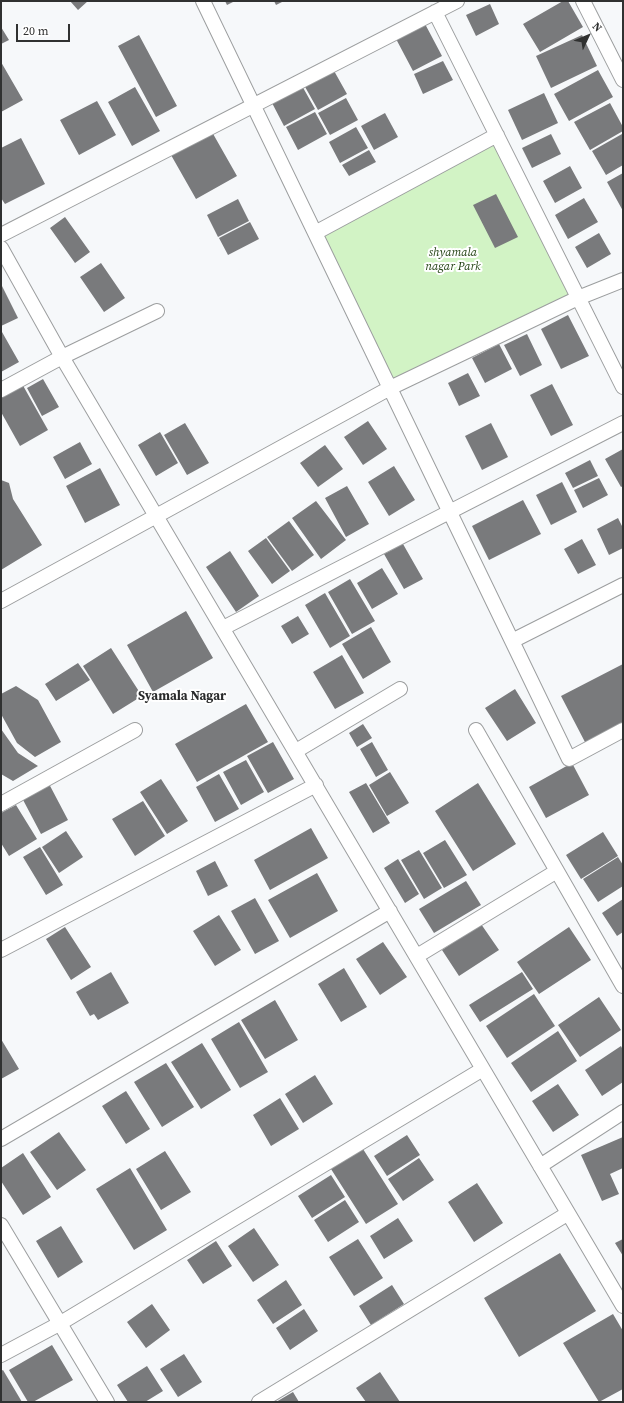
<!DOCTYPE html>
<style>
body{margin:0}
#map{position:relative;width:624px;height:1403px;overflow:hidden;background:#f6f8fa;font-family:"Source Serif 4",serif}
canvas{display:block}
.frame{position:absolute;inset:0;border:2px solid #303131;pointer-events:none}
.north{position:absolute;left:568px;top:16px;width:40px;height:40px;-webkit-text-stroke:3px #fff;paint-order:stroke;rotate:46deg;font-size:11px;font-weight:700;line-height:16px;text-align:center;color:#303131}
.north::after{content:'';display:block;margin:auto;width:14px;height:18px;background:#303131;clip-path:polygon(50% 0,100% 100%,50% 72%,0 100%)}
.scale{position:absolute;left:16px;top:24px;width:54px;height:18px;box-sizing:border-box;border:2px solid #303131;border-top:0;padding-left:5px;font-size:12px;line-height:14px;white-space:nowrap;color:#303131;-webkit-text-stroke:3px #fff;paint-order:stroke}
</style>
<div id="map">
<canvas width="624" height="1403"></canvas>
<div class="frame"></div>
<div class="north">N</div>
<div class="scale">20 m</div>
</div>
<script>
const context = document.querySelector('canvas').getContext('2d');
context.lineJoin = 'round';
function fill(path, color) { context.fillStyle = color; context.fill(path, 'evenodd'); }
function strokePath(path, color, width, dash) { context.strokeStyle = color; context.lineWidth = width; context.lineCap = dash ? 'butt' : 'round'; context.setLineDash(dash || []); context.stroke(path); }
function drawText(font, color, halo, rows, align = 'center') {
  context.font = font + ' "Source Serif 4",serif'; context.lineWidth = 4; context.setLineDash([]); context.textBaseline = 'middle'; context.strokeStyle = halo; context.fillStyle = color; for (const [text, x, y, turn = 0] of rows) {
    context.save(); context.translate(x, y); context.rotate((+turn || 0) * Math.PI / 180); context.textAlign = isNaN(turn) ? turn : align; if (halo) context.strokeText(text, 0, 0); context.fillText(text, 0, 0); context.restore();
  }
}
fill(new Path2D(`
 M497,135L578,298L390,388L315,233Z`), '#d2f3c5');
fill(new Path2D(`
 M70,1H88L78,10Z
 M225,1H235L227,5Z
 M274,1H284L276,5Z
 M563,1H568L583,27L540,52L523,24Z
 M490,4L499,24L476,36L466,15Z
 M424,22L442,56L413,71L395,37Z
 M1,27L9,40L1,44Z
 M139,35L177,106L156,117L118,46Z
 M582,35L597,66L551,88L536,56Z
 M443,61L453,80L423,94L414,74Z
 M1,62L23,100L1,112Z
 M333,69L347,94L318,110L304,85Z
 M598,70L613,97L569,121L554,94Z
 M301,84L315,109L284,126L271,101Z
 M135,87L160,131L132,146L108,102Z
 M544,93L558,123L522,140L508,110Z
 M346,98L358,120L330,135L318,113Z
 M97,101L116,135L79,155L60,120Z
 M610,103L623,127V131L590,150L574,122Z
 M315,112L327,134L298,150L286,127Z
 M385,113L398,137L374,150L361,126Z
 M356,127L368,148L340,163L329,142Z
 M212,132L237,176L196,199L171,155Z
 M551,134L561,154L532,168L522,148Z
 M622,134L623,165L606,175L592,151Z
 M21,138L45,184L5,204L1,198V148Z
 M369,150L376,162L349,176L342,165Z
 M570,166L582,188L555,203L543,181Z
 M623,173V211L607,182Z
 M496,194L518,237L495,248L473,205Z
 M584,198L598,222L568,239L555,215Z
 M238,199L249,221L218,237L207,215Z
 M65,217L90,252L75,263L50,228Z
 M250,222L259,239L228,255L219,238Z
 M599,233L611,254L587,268L575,247Z
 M101,263L125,298L104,312L80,277Z
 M1,284L18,318L1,326Z
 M568,315L589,356L561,369L541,329Z
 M2,332L19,362L1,372V333Z
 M527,334L542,365L520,376L504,345Z
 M499,344L512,369L485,383L472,358Z
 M468,373L480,396L459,406L448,383Z
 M43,379L59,407L42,416L27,388Z
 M21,382L48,430L20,446L1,412V393Z
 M552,384L573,425L551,436L530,395Z
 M368,421L387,449L363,465L344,437Z
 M185,423L209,463L187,475L164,435Z
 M491,423L508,457L482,470L465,436Z
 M160,432L178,463L156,476L138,445Z
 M80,442L92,464L65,479L53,457Z
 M325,445L343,469L318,487L300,463Z
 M623,449V486L621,487L605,459Z
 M590,460L598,476L573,488L565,473Z
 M394,466L415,500L389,516L368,482Z
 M100,468L120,505L85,523L66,486Z
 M599,478L608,495L583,508L574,490Z
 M1,480L9,483L13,499L42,545L1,570Z
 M562,482L577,512L551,525L536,495Z
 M347,486L369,524L346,537L325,498Z
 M523,500L541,534L489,560L472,526Z
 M316,501L346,540L321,559L292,518Z
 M618,518L623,528V548L609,555L597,529Z
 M289,521L314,555L292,571L267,537Z
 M266,538L290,571L272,584L248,551Z
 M582,539L596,565L578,574L564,549Z
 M403,544L423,579L404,589L384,554Z
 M230,551L259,596L236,612L206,567Z
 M382,568L398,594L372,609L357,583Z
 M350,579L375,621L352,634L328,592Z
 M325,593L350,636L330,648L305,605Z
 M186,611L213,658L153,692L127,645Z
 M298,616L309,634L292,644L281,626Z
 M371,627L391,662L363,679L342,644Z
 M111,648L142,696L113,714L83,666Z
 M342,655L364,693L335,709L313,672Z
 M78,663L90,680L56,701L45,684Z
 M623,664V725L586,744L561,696Z
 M16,686L38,700L61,742L35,757L17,743L1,714V694Z
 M515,689L536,723L507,741L485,708Z
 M246,704L268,742L197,782L175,744Z
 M363,724L372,738L357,747L349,733Z
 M1,729L18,753L38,766L13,781L1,774Z
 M273,742L294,779L268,793L247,756Z
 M372,742L388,770L376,777L360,749Z
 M246,760L264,792L241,805L223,772Z
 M572,763L589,795L546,818L529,787Z
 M390,772L409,803L387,816L369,785Z
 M219,774L239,809L215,822L196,787Z
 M161,779L188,821L167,834L140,792Z
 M48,782L68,820L41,834L21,796Z
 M366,783L390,823L373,833L349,792Z
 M478,783L516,844L473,871L435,811Z
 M143,801L165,836L135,856L112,819Z
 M16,805L37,839L9,856L1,843V813Z
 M311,828L328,858L270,890L254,860Z
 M66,831L83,857L59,873L42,847Z
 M603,832L618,856L581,879L566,855Z
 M445,840L467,875L444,888L423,853Z
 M40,847L63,885L46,895L23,857Z
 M419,850L442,888L424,899L401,860Z
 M618,857L623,865V886L598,902L583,879Z
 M398,859L419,894L405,903L384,868Z
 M215,861L228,886L208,896L196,871Z
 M317,873L338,911L290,938L268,900Z
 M466,881L481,905L434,933L419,909Z
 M255,898L279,941L255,954L231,911Z
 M623,899V932L617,936L602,913Z
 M219,915L241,950L215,966L193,931Z
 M481,924L499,950L459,976L442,950Z
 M65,927L91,967L71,980L46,939Z
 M569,927L591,960L539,994L517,962Z
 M383,942L407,977L380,995L356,959Z
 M344,968L367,1007L341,1022L318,984Z
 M111,972L129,1003L98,1020L94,1014L90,1016L76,992Z
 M522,972L533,989L480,1022L469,1005Z
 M534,994L555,1026L507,1058L486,1026Z
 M599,997L621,1030L580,1057L558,1025Z
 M275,1000L298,1040L265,1059L241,1020Z
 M239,1022L268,1072L240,1088L211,1039Z
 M558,1031L577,1061L531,1092L511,1063Z
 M1,1039L19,1069L1,1079Z
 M202,1043L231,1090L201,1109L171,1062Z
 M621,1046L623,1050V1082L602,1096L585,1070Z
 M166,1063L194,1107L162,1127L134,1082Z
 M315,1075L333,1104L303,1123L285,1094Z
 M558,1084L579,1115L553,1132L532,1101Z
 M126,1091L150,1129L126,1144L102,1106Z
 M280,1098L299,1129L271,1146L253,1115Z
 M59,1132L86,1170L57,1190L30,1152Z
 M407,1135L420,1155L387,1176L374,1156Z
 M623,1137V1168L610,1174L619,1194L602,1201L581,1155Z
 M363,1149L398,1204L366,1224L331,1169Z
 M165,1151L191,1192L161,1210L136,1169Z
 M23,1153L51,1197L23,1215L1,1181V1168Z
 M419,1158L434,1180L403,1201L388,1179Z
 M130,1168L167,1230L134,1250L96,1189Z
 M331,1175L345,1197L312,1218L298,1196Z
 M477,1183L503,1223L474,1242L448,1202Z
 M345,1200L359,1222L328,1242L314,1220Z
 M398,1218L413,1241L384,1259L370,1236Z
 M61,1226L83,1262L58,1278L36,1241Z
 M254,1228L279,1265L253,1282L228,1246Z
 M358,1239L383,1278L354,1296L329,1257Z
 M623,1239V1256L615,1243Z
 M216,1241L232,1266L203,1284L187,1260Z
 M560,1253L596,1311L519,1357L484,1298Z
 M286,1280L302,1305L273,1324L257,1300Z
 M392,1285L404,1304L371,1325L359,1306Z
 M152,1304L170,1330L146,1348L127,1322Z
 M304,1309L318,1331L290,1350L276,1328Z
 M613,1314L623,1331V1389L599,1402L563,1343Z
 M52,1345L73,1380L33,1402H28L9,1370Z
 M184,1354L202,1382L178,1397L160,1369Z
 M147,1366L163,1391L145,1402H128L117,1385Z
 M3,1370L22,1402H1V1371Z
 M380,1372L400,1402H366L356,1388Z
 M293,1392L299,1402H276Z`), '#797a7c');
const minor = new Path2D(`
 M203,1L569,759L623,730
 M583,1L623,80
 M435,12L623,387
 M315,233L497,135
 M1,235L457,1
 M1,248L62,357L623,1306
 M1,390L62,357L157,311
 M1,601L390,388L578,298L623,280
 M223,628L623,423
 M512,641L623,585
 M476,730L623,986
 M296,751L400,689
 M1,804L135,730
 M1,950L316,785
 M417,956L557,871
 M1,1139L390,911
 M540,1166L623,1112
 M1,1225L107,1402
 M1,1355L59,1324L483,1069
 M259,1402L567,1214`);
strokePath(minor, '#9c9e9f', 16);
strokePath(minor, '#fff', 14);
drawText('italic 12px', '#1e3e0e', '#fff', [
 ["shyamala",453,253],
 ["nagar Park",453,267]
]);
drawText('bold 13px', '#2a2b2c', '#fff', [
 ["Syamala Nagar",182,697]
]);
</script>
